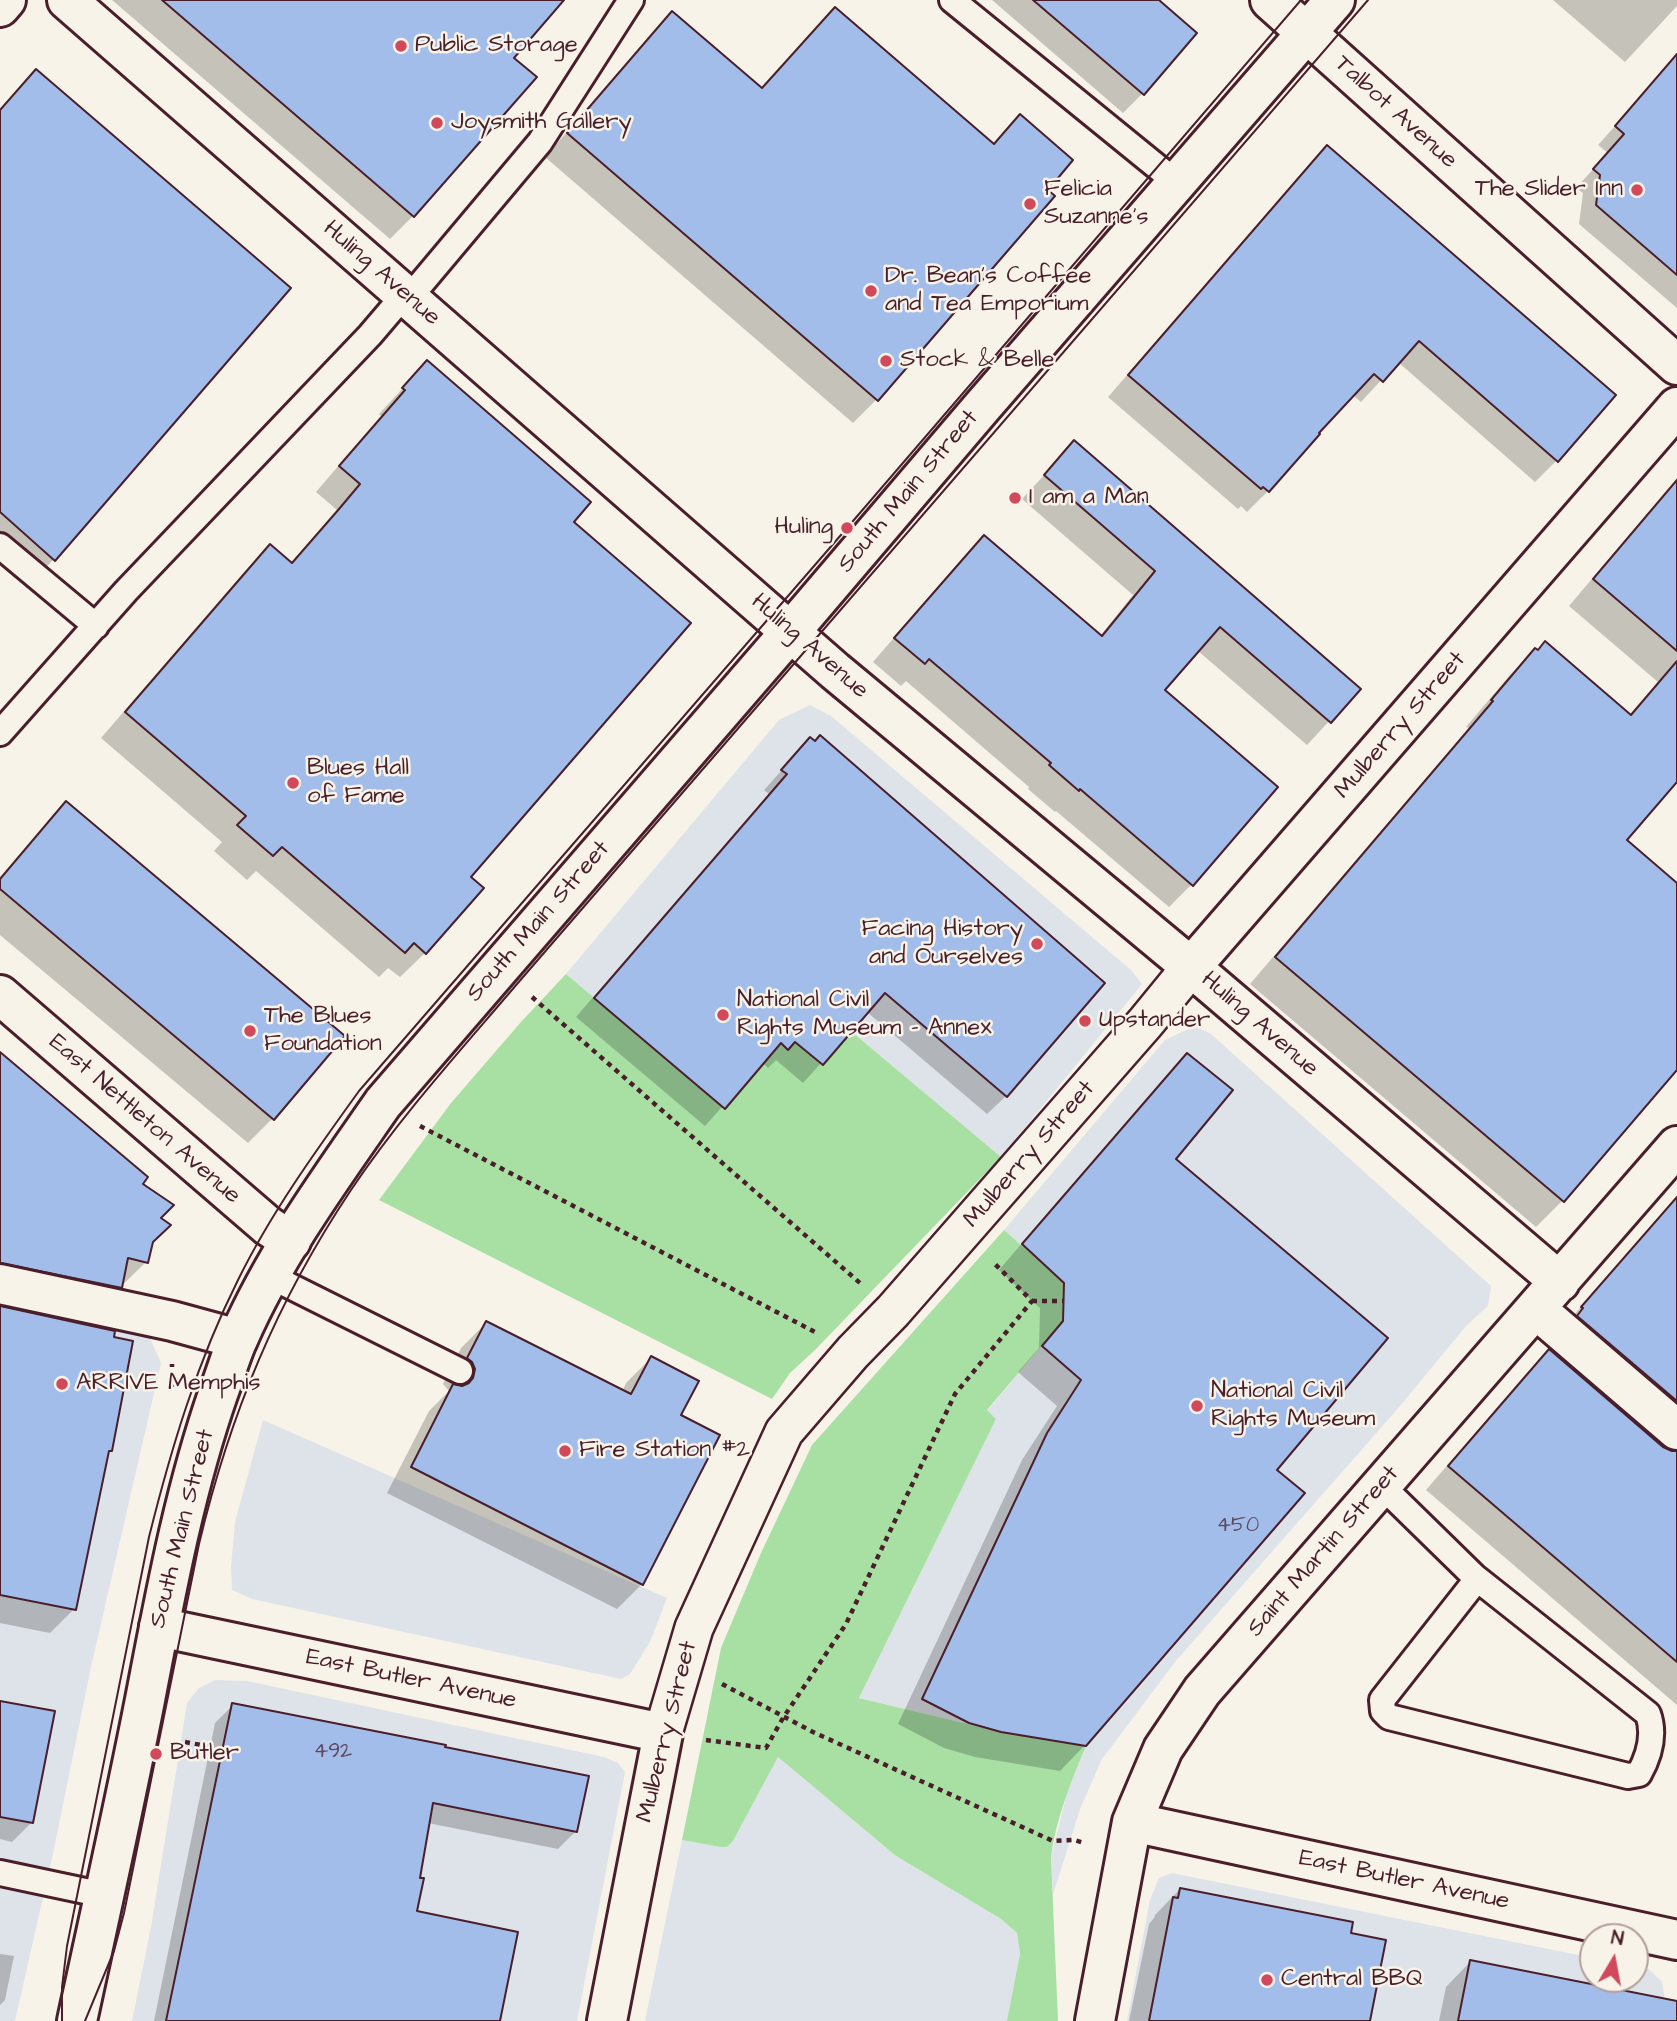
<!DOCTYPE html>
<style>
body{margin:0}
#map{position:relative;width:1677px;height:2021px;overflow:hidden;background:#f7f3e8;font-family:"Architects Daughter",sans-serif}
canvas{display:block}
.north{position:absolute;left:1579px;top:1923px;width:70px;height:70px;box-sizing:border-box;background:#f7f3e8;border:2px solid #b29e9c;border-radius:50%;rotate:10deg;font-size:19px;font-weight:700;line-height:28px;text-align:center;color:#4a1f2b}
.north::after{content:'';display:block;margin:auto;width:24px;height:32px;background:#d1495b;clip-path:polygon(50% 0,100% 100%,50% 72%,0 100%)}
</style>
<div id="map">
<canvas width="1677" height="2021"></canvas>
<div class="north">N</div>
</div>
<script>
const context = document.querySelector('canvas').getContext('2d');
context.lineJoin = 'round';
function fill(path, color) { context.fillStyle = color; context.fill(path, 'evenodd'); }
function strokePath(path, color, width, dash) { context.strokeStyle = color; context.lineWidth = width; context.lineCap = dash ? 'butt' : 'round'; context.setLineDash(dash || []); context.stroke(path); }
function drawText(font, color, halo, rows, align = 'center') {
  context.font = font + ' "Architects Daughter",sans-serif'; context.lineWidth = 5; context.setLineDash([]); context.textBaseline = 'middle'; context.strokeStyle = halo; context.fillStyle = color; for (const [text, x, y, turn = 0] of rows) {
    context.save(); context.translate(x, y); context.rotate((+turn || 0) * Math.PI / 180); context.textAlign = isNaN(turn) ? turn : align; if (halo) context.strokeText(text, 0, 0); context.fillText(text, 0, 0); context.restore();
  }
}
fill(new Path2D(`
 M810,705L831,716L1131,970L1142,984L1001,1157L852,1032L823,1065L795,1042L788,1050L781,1044L725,1109L566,974L779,720Z
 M1195,1026L1211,1034L1491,1286L1488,1306L1466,1326L1401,1405L1175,1662L1102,1759L1080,1809L1053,1895L1051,1857L1067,1793L1086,1746L1001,1732L859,1698L996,1419L987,1411L1063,1321L1064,1283L1004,1230L1165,1040Z
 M0,1304L116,1328L150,1338L161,1363L91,1667L54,1849L15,2021H0Z
 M263,1420L667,1598L650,1642L630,1674L621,1679L252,1599L232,1590L231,1567L235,1522Z
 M215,1680L247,1681L604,1757L618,1763L625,1772L577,2021H132L151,1927L187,1703L199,1688Z
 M778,1757L896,1856L1001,1919L1017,1933L1020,1954L1009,2021H645L682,1840L720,1847H727L733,1841Z
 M1172,1873L1593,1958V1979H1635V1966L1649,1969L1662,1982L1666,2005L1664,2021H1127L1150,1900L1159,1878Z`), '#dee3e9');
fill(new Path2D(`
 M566,974L724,1108L781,1043L788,1050L795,1042L823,1065L852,1032L1001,1157L815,1350L790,1373L772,1399L379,1200L451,1103L521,1022Z
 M1004,1230L1064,1283L1063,1321L987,1410L996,1419L859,1698L1001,1732L1086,1746C1071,1782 1056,1818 1051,1857L1058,2021H1007L1020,1954L1017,1933L1001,1919L896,1856L778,1757L733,1841L727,1847H720L682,1840L721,1648L761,1553L812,1445Z`), '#a8e0a4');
fill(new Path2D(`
 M112,0H561L511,58L413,216L390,239Z
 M992,0H1156L1195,33L1142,94L1123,113Z
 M1553,0H1677V6L1625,62Z
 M835,9L993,145L1020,117L1045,190L1052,197L876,400L853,423L545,157L650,37L672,14L760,89Z
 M1668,67L1677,74V308L1579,224L1583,193L1576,188L1608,153L1598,145Z
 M36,71L54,559L29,584L0,559V109Z
 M1327,148L1556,461L1535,482L1398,362L1361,402L1353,395L1316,433L1318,434L1268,491L1247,512L1241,506L1238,509L1108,397L1306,169Z
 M427,362L571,523L469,877L425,953L400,977L388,968L379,977L256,871L247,880L214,851L222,842L101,738L245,571L270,546L290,564L337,510L316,492L381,416L379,414Z
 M1074,443L1359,689L1307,745L1197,650L1163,690L1275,787L1191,885L1169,907L1056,811L1055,812L1028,789L1029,787L906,681L901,686L873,662L961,560L984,537L1100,636L1133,595L1022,499Z
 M1677,478V779L1624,840L1677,885V1067L1562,1201L1536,1227L1250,984L1469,728L1466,727L1509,676L1535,650L1629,715L1658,682L1569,606Z
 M810,739L1006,1096L987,1114L867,1012L803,1083L776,1060L768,1068L762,1062L705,1126L576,1017L769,794L764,790Z
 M66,804L273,1118L248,1143L0,935V877L41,829Z
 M0,1054L140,1184L158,1218L146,1262L96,1311L0,1291Z
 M1187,1056L1174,1159L1274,1470L1085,1745L1060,1771L975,1757L944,1748L898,1724L1022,1460L1057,1406L1018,1372L1039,1348L1040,1308L999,1270L1162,1081Z
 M1677,1196V1705L1426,1490L1526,1374L1549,1351L1662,1448L1676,1453L1675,1447L1560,1331Z
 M0,1308L110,1451L107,1454L74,1609L50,1633L0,1623Z
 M486,1323L622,1392L626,1383L651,1358L679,1416L642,1584L617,1609L387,1493L429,1411L449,1391L443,1384L461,1348Z
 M0,1702L32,1822L12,1842L0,1839Z
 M233,1705L576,1831L558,1849L428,1823L415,1912L476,2021H154L215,1723Z
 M1180,1889L1349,1934L1368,2021H1129L1149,1924L1154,1918L1155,1915Z
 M0,1954L14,1956L5,2000L0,2005Z
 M1471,1961L1645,2021H1439L1446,1987Z`), '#0003');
const building = new Path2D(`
 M162,0H564L514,58L537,77L414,217Z
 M1033,0H1159L1197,33L1144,95Z
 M835,7L994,144L1020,114L1073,160L1048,190L1055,196L878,401L567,133L672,11L762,88Z
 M1677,54V275L1596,205L1600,175L1593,169L1624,134L1615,126Z
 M36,69L291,288L55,561L0,512V110Z
 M1327,145L1616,395L1558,462L1419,341L1383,382L1374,374L1319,433L1320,434L1269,492L1263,487L1261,489L1128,375Z
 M427,360L591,502L574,522L691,623L471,877L484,888L426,954L414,943L405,953L282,847L273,856L237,825L246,816L125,712L270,544L292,563L339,509L360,484L339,466L405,390L402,388Z
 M1074,440L1361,689L1331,723L1220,627L1165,690L1278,787L1193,886L1080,789L1079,791L1049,765L1051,763L929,659L925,664L894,638L984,535L1102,636L1155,571L1044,475Z
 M1677,480V651L1593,579Z
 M1545,641L1631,715L1677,661V782L1627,840L1677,883V1070L1564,1202L1275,957L1493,701L1491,700L1535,648L1538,650Z
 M820,735L1105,983L1007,1097L885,993L823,1065L795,1042L788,1050L781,1043L725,1109L594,998L787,774L781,770L810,737L815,741Z
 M66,801L345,1036L274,1120L0,889V879Z
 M0,1052L148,1177L143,1184L174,1205L161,1218L171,1225L153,1242L148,1263L128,1258L122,1288L0,1263Z
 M1187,1053L1233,1090L1176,1159L1388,1338L1277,1470L1305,1493L1086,1746L1001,1732L969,1723L922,1699L1047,1433L1081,1380L1042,1346L1063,1321L1064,1283L1022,1244Z
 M1677,1197V1401L1577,1316L1583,1308L1581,1307Z
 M0,1306L115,1331L114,1337L133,1341L112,1451H109L76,1610L0,1595Z
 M486,1321L631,1394L651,1356L699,1381L681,1415L720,1435L643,1585L411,1467L453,1384L462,1386L469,1383L473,1378L475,1369L472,1362L467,1358Z
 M1549,1349L1663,1447L1672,1451H1677V1662L1448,1466Z
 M0,1701L55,1711L33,1823L0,1817Z
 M232,1703L446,1745L445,1747L589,1776L577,1832L433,1803L420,1878H424L417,1911L518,1932L500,2021H166Z
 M1180,1888L1353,1922L1351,1933L1386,1940L1370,2021H1149L1173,1897L1178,1898Z
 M1470,1960L1677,2001V2021H1458Z`);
fill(building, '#a3bdea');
strokePath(building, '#4a1f2b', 2);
const service = new Path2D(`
 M952,0L1177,183
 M409,298L540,142L631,0
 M0,546L96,626
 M0,733L126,591L370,335L405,294
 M270,1276L460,1371
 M1382,1486L1475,1577L1474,1583L1382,1700L1383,1711L1389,1717L1628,1776L1639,1774C1649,1756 1655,1734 1648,1714L1475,1577
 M0,1873L104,1895`);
const pedestrian = new Path2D(`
 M663,1733L694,1628L784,1432L853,1352L893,1311L1146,1022L1191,967`);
const minor = new Path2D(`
 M67,0L835,671L1191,967L1560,1282
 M1270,0L1677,365
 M1191,967L1677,407
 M0,995L268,1226L291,1241
 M0,1284L172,1321L238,1339
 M1536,1309L1677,1430
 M159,1627L663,1733L607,2021
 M1132,1822L1677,1940
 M1095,2021L1132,1822L1163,1749L1202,1691L1677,1146`);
const secondary = new Path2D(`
 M0,7L6,0
 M77,2021C100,1914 124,1807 145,1700C165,1596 184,1491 219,1391C226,1373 231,1354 239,1337C276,1253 331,1178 383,1103L791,631L982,407L1335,0`);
strokePath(service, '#4a1f2b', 30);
strokePath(pedestrian, '#4a1f2b', 42);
strokePath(minor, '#4a1f2b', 44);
strokePath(secondary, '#4a1f2b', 44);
strokePath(new Path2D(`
 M532,997L860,1283
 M420,1126L815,1332
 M1032,1301H1064
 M172,1387V1364
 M722,1684L813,1732L1053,1841L1074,1840L1084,1843
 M706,1740L766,1748L783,1718L846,1624L955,1394L1032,1301L993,1262
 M185,1742L211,1747`), '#4a1f2b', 4.5, [5, 5]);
strokePath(service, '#f7f3e8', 24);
strokePath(pedestrian, '#f7f3e8', 37);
strokePath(minor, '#f7f3e8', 38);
strokePath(secondary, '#f7f3e8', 38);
strokePath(new Path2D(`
 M62,2021V1987L67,1946L149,1537C171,1449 197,1362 238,1280C271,1213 315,1152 359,1091L847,528L1301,0
 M85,2021L114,1951L124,1913L199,1544C230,1414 277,1301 351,1190C400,1117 460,1051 517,984L1368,0`), '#4a1f2b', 2);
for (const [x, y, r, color] of [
 [401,46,7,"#d1495b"],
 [437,123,7,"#d1495b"],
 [1637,190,7,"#d1495b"],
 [1030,204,7,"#d1495b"],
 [871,291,7,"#d1495b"],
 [886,361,7,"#d1495b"],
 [1015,498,7,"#d1495b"],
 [847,528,7,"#d1495b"],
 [293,783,7,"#d1495b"],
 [1037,944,7,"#d1495b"],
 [723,1015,7,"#d1495b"],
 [1085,1021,7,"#d1495b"],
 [250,1031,7,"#d1495b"],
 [62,1384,7,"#d1495b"],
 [1197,1406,7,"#d1495b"],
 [565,1451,7,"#d1495b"],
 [156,1754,7,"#d1495b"],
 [1267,1980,7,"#d1495b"]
]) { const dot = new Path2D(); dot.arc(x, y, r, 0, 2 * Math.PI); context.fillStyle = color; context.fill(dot); strokePath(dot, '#f7f3e8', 2.5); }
drawText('21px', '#60465b', null, [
 ["450",1238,1527],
 ["492",333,1753]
]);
drawText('24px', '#4a1f2b', '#f7f3e8', [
 ["Public Storage",415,46],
 ["Joysmith Gallery",451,123],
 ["Felicia",1044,190],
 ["Suzanne's",1044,218],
 ["The Slider Inn",1623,190,"right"],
 ["Dr. Bean's Coffee",885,277],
 ["and Tea Emporium",885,305],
 ["Stock & Belle",900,361],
 ["I am a Man",1029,498],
 ["Huling",833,528,"right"],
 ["Blues Hall",307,769],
 ["of Fame",307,797],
 ["Facing History",1023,930,"right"],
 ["and Ourselves",1023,958,"right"],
 ["National Civil",737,1001],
 ["Rights Museum - Annex",737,1029],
 ["The Blues",264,1017],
 ["Foundation",264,1045],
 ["Upstander",1099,1021],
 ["ARRIVE Memphis",76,1384],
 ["National Civil",1211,1392],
 ["Rights Museum",1211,1420],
 ["Fire Station #2",579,1451],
 ["Butler",170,1754],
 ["Central BBQ",1281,1980]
], 'left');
drawText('24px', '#4a1f2b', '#f7f3e8', [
 ["Talbot Avenue",1395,113,42],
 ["Huling Avenue",381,274,41],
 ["South Main Street",909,492,-50],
 ["Huling Avenue",809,647,41],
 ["Mulberry Street",1401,726,-49],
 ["South Main Street",539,922,-49],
 ["Huling Avenue",1259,1025,41],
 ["East Nettleton Avenue",144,1120,41],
 ["Mulberry Street",1030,1155,-49],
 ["South Main Street",183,1529,-76],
 ["Saint Martin Street",1324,1552,-49],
 ["East Butler Avenue",411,1680,12],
 ["Mulberry Street",668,1732,-76],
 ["East Butler Avenue",1404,1881,12]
]);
</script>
